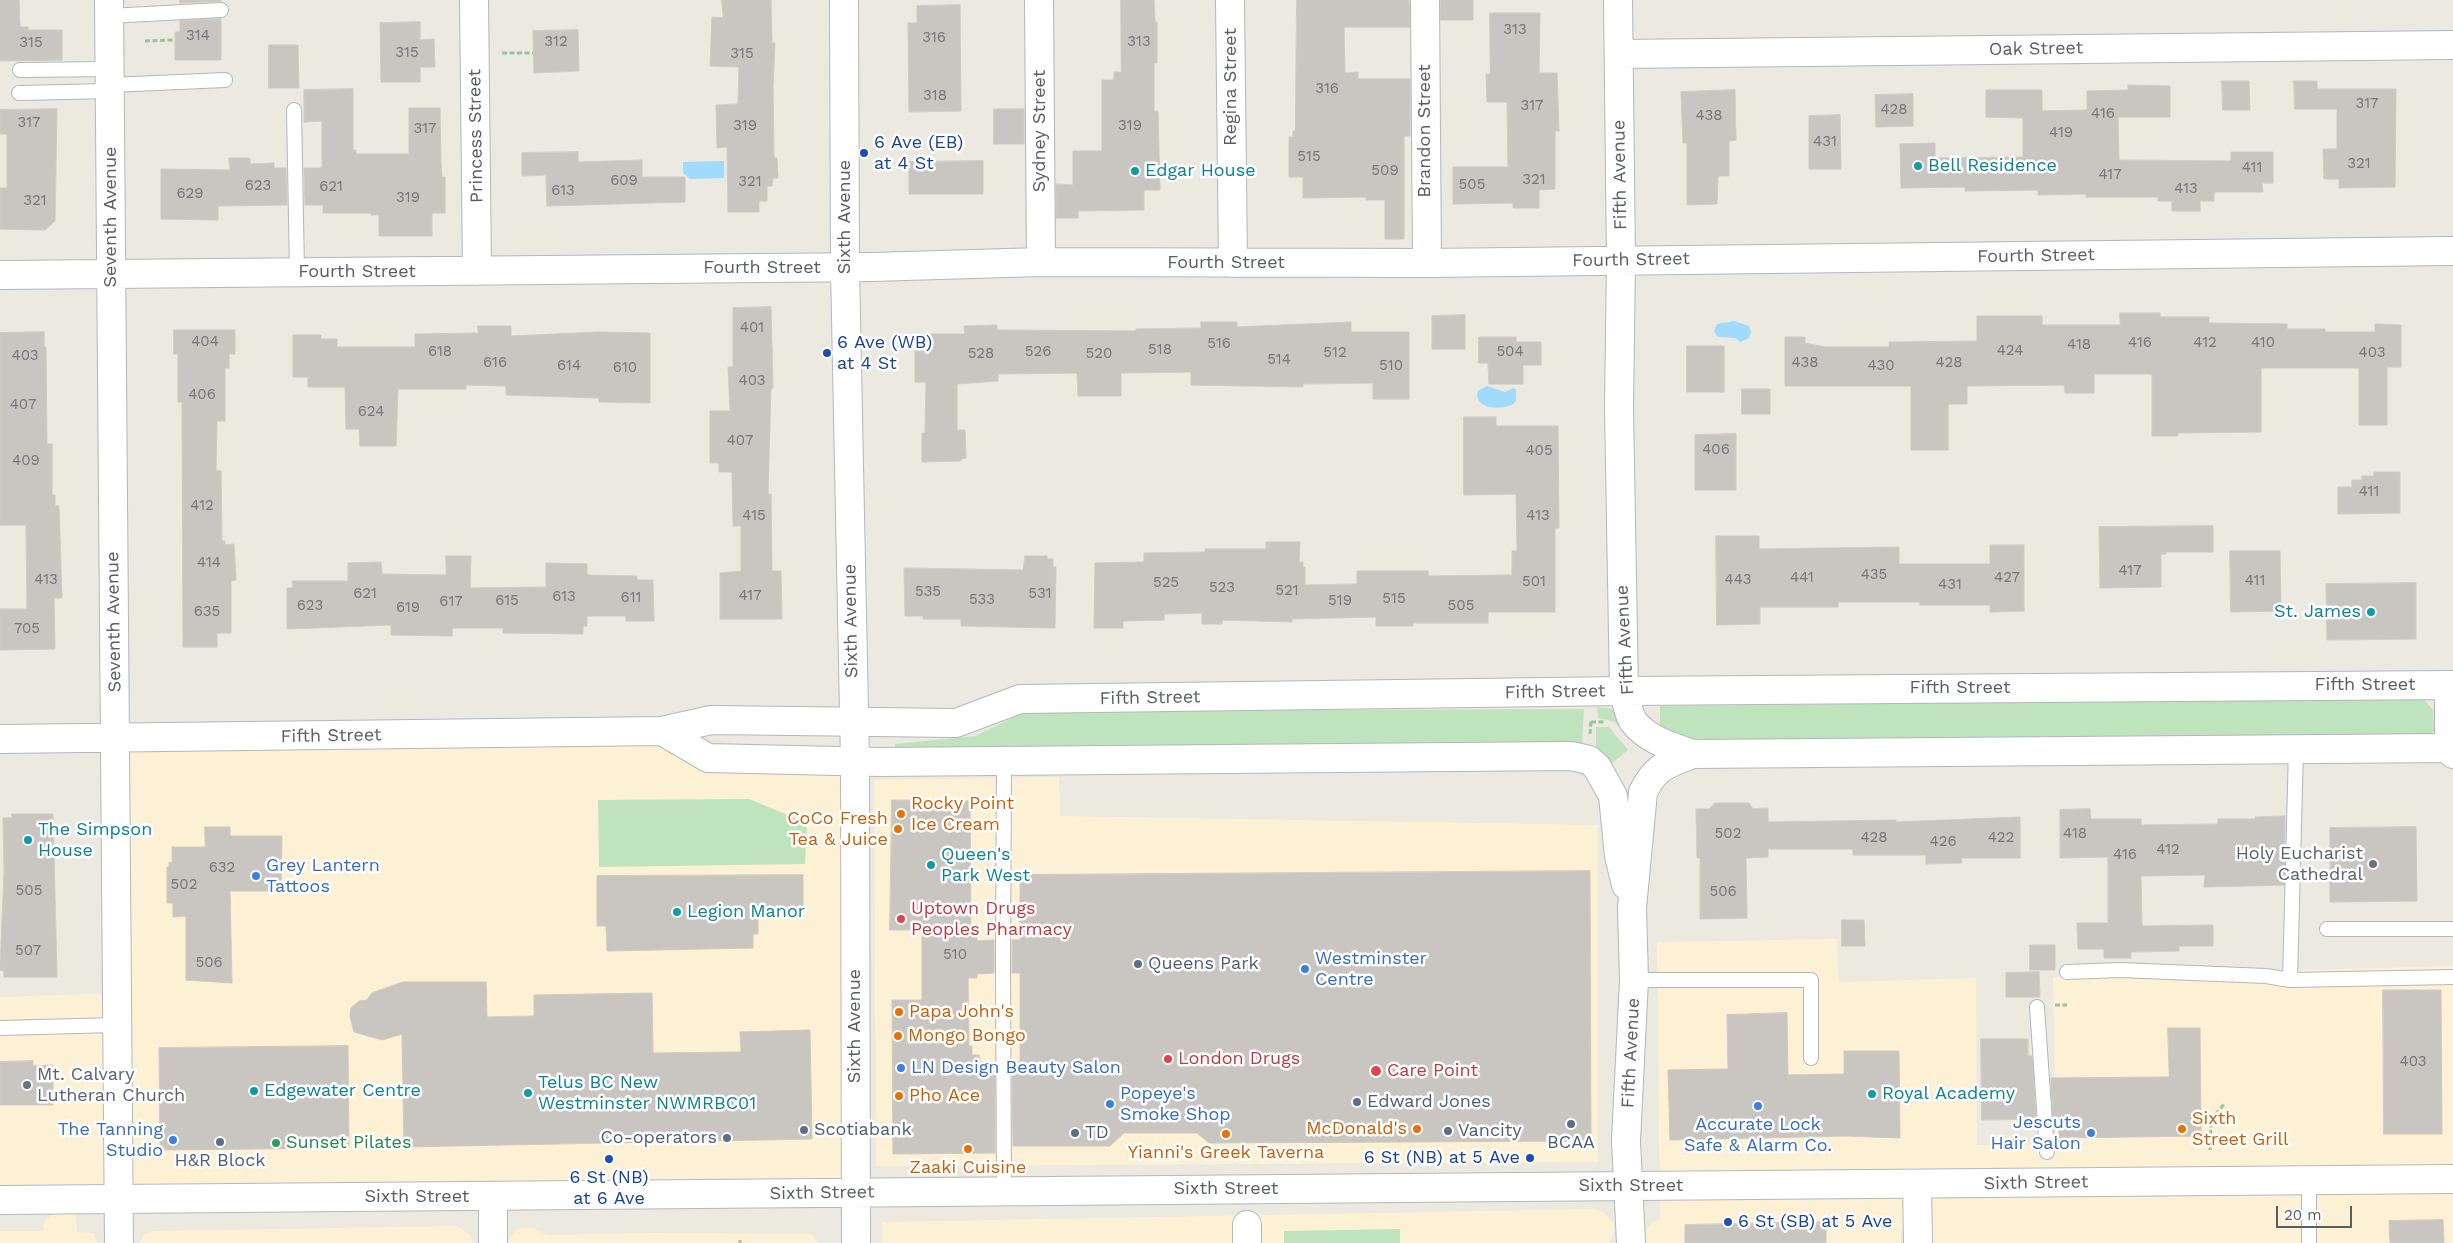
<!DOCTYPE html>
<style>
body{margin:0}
#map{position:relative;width:2453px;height:1243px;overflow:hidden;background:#ece9e1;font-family:"Work Sans",sans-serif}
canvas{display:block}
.scale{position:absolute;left:2276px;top:1206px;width:76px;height:22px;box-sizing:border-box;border:2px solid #595d61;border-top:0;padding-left:6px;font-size:15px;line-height:18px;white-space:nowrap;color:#595d61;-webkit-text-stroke:4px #fff;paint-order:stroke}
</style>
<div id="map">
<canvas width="2453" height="1243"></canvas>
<div class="scale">20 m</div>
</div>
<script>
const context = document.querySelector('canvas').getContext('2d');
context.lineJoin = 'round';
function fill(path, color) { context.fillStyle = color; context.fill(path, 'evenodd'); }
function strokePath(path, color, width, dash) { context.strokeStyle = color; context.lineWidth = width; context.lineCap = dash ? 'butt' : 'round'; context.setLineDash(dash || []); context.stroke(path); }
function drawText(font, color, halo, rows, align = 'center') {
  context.font = font + ' "Work Sans",sans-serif'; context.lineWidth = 5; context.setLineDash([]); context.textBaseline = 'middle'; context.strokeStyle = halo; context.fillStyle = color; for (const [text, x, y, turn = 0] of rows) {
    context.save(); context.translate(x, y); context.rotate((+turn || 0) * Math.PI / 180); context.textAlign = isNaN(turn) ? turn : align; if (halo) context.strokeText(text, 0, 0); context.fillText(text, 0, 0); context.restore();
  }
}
fill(new Path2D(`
 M662,731L708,758L855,761L856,1192L0,1200V997L116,993V738Z
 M1059,777L1060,816L1598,825V1162L876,1166L874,780Z
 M1837,939L1839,982L1976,978L1977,1145H2056L2053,977L2453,966V1243H1928L1927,1229L1901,1231V1243H1645L1646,1231L1652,1223L1660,1219L1657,942Z
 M1594,1209L1603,1212L1615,1224L1614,1234L1609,1243H882V1222Z
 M56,1212L74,1213L76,1216L77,1232L94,1233L97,1243H0V1231H43L44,1221Z
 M458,1226L471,1236L473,1243H140L144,1235L153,1231Z
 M523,1228H533L547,1235L650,1233L811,1234L819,1243H506L516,1230Z`), '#fdf1d5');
fill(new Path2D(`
 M2423,698L2433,710L2434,731L2428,737L1693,746L1660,733V706Z
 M1597,707L1613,709L1633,742L1615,722L1598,718Z
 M1584,709L1582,745L895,751V744L975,736L1025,712L1044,711Z
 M1596,727H1609L1628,750L1612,763L1596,751Z
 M749,799L807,823L805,864L599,867L598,800Z
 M1400,1229V1243H1284V1231Z`), '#bfe4bd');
fill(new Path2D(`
 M724,161V178L690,179L683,173V162Z
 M1734,321L1749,326L1751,332L1749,338L1740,342L1736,338L1718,337L1714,331L1717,324Z
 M1487,386L1505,392L1513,388L1516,389V401C1508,412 1472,410 1478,391Z`), '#a0dafd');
const building = new Path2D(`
 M0,0H19L20,27H28V30H62V60L0,61Z
 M180,0H221V1L180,3Z
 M722,0H771L772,43H775L773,87L774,158H777L778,178H773L772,186H767V201H759V212H728L727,147L717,148L716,105L738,104L739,67L710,66L712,17L723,18Z
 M1121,0H1154L1155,22H1157V63H1154V111H1158L1160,190H1144V210L1078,211V218H1056V184L1073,185V151H1102V80H1114V72H1121Z
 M1297,0H1409L1410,27H1344L1345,73L1358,72V79H1410V136H1404V239H1385V200H1366V197L1303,198V177H1289V137H1293V131H1295Z
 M1441,0H1473V20H1441Z
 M960,5L961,111L909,112L908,23H917V6Z
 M1490,13H1540L1539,73H1557L1559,131H1555V189L1539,190V208H1513V203L1453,204V167H1508L1507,102H1487L1486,74H1490Z
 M221,19V60H175V32H180V21Z
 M420,22V40L434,39L435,67H420V82H381L380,23Z
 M578,30L579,71L534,73L533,31Z
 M269,45H298L299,88H269Z
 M2222,81H2249L2250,110H2223Z
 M2294,81H2317V89H2396L2395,187L2339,188V179H2324L2323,149H2337V109H2295Z
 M2128,85L2170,86V117H2118L2119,160L2231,161V152H2273V183H2262L2263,192H2214V201H2200V211H2172V201H2158V197H2086V194L2038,195V190L1965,191V187L1901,188L1900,144L1935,143V158L2023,157V118L1986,117V90H2042V111L2087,110V91L2128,90Z
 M353,89V150H356V154H409V108H440L441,163L442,177H445V213H432V236H379V215H371V213H323V205H305L304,168H322V121L304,122V90Z
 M1735,90L1736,140L1729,141V176H1718L1717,204L1687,205V143H1683L1681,92Z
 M1913,94V126L1876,127L1875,95Z
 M57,109L55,221L45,230L0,229V188H7V134H0V110Z
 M994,109H1024V144H994Z
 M1840,115L1841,169H1809V116Z
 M578,152V162L642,160V177H685V202L547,206L546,175L522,176V153Z
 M229,158H250V164L274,163V168H286L287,205L218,206V220L161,219V169L230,170Z
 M983,161V194H909V162Z
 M771,307L773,388H771L768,494H771L772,571H781L782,619H720V573L741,571V526H733L732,472H719V463H710V411H730L728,367H733V308Z
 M2120,313H2160V317H2209V323L2287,324V329H2325V332H2375V324L2401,325V367H2387V425H2359V368H2261V432L2178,433V436H2152V374H2094V393H2065L2064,385L1967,386V404H1948V450H1911V386H1785V337H1805V343L1825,347H1889V342L1977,341V316H2042V325H2120Z
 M1465,315V349H1432V316Z
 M1201,322H1237V327L1351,322V332H1409V399H1373V383L1303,384V387L1191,385V372L1121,373V396H1078L1077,373L998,374V381L957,384V430H965L966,458L961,459V461L922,462V433H925L926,382H915V334H965L964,326L997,325V330L1136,331V329L1201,328Z
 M478,326H511V336L599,332L650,333V403L599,402V398L506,395V386L466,385V389H398L396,446H360L359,429H346L345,387H308V377H293V335H321V339H337V347H415V334L478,333Z
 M174,330H235V354H229V368H225V421H217L216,470L221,471L222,541H225V545L234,544L236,580L231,581V633H217V647H183L182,402H178V354H174Z
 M44,332V347H46L47,444H52V495H55V506H59L62,598H54L55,649L0,650V609H27L26,525H0V333Z
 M1479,337H1516V342H1541V365H1523V384H1489L1488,363H1479Z
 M1687,346H1724V392H1687Z
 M1742,389H1770V414H1742Z
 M1464,417H1496V426H1558L1559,528H1555V612H1488V623H1413V626H1376V617L1292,619V622L1222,620V624H1202V613L1164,614V620L1123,621V628H1094L1095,563L1144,562V553L1205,552V549H1266V542H1300L1299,562H1303V567H1305V585L1357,584V571H1428V576L1512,575V551H1517L1516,494L1464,495Z
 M1736,434V490H1695V435Z
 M2374,472H2400V513L2338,514V487H2352V480H2362V476H2374Z
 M2213,526V552H2166V554H2161V587L2100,588L2099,527Z
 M1716,536H1759V549L1899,547V564H1990V545H2024V611L1990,612V605H1920V602H1838V607H1760V624L1717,625Z
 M2230,551H2280L2281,611L2231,612Z
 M446,556H471L470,588L546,587V563L587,564V575L637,576V580H653L654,621H626V616H587V626H583V634L503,633V628H452V636L391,635V625L287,629V588H293L292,581H348V563L381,562L382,574L446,575Z
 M1025,556H1047V559H1053V567H1056L1055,628L961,626V619H923V616H905L904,568L1023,570Z
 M2416,583V639L2327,640L2326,584Z
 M892,800L970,801L971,937H977V941L994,940V973L977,974V978H968L969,1046H972V1055H979L980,1062H995V1153L893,1154L892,1000H922V930H890Z
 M1715,803H1749L1753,809L1768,808V822L1896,820V822L2020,817V858H1961L1962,863L1926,864V855H1853V849H1768V857L1746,858L1747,918L1700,919V858H1697L1696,809H1709Z
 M2090,809L2091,819H2141V825L2218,824V819H2255V817L2285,816L2284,885L2204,887L2205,875L2141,876L2142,926L2213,925V946H2179V951L2131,952V958H2104V949H2078L2077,923H2108V857L2060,858V810Z
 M12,814H53L57,977H4V971L0,970L4,872L3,818H12Z
 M205,827H230V836H282L281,891H230L232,983L186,980V916L173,917V903H167V867H169V862L172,863V847H205Z
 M2416,827L2417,901L2330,902V828Z
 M1590,871L1591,1141L1209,1143L1197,1133H1124L1110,1146H1013L1012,1062H1020V973H1012V940H1020V875Z
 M803,875V908L758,907V934H753V948L607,951L606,926H597V876Z
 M1842,920H1864L1865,946H1842Z
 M2030,945H2055V970H2030Z
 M2039,972L2040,997H2006V973Z
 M403,982H486L487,1017L534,1016V995L652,993L653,1053L741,1052L740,1032L810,1030L812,1139L404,1147L402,1034L382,1040L354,1032L350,1016L351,1008L359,1001L367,1000L372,993Z
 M2383,990H2441L2442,1134H2384Z
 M1787,1013L1788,1075L1844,1074V1051H1899L1900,1138L1845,1136L1670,1140L1668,1070L1728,1069L1727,1015Z
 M2168,1028H2200L2201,1136L2059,1138V1119H2053L2051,1078L2169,1077Z
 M1981,1039H2028V1056H2032L2036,1119L1982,1120Z
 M348,1046L349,1148L160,1150L159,1048Z
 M33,1061V1066L53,1065V1105H0V1062Z
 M2443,1220L2444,1243H2390L2389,1221Z
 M1826,1222V1243H1685V1225Z`);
fill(building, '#c9c5c0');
strokePath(building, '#d0cabf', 1);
const lane = new Path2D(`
 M109,16L221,10
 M20,70L110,69
 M110,85L225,80
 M19,93L110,91
 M294,110L297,272
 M2327,929H2453
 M2067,972L2120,970L2266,976L2290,980L2453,977
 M1634,980H1811V1058
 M2290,980L2296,748
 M2037,1007L2047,1152
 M0,1028L116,1025
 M2309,1181V1243
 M1004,1191L1003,966L1004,760`);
const street = new Path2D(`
 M109,0L119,1243
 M474,0L477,271
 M1039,0L1041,262
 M1230,0L1233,263
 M1425,0L1427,263
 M1618,0L1621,261L1619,408L1624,691C1626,700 1628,713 1633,721C1647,740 1672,747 1693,754
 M1619,54L2453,45
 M0,275L872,267L1041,262L1427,263L2453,251
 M2453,687L2449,697V748L2453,754
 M662,731L708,758L880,762L1571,756L1589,760L1597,767L1613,796L1619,856L1626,885
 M0,739L662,731L711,720L956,723L1020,699L1624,691L2453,685
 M1917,1184L1918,1243
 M493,1197V1243
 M1247,1243V1225
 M1631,1243L1626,1141L1634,980L1632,908L1643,792C1656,766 1667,764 1693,754L2449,748`);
const secondary = new Path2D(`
 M844,0L845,268L855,761L856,1243
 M0,1200L2453,1179`);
strokePath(lane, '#b3b7bb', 16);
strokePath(street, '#b3b7bb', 30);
strokePath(secondary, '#b4b8bd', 30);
strokePath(new Path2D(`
 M145,41L175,40
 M502,53H533
 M1591,722H1605
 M1590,734L1591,720
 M2055,1005H2067
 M2210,1150L2211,1120L2225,1103
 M740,1240V1243`), '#97c4a1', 3, [5, 2.5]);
strokePath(lane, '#fff', 14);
strokePath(street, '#fff', 28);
strokePath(secondary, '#fff', 28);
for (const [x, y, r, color] of [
 [864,153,5,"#1a4fb4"],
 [1918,166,5,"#0f9aa8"],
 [1135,171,5,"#0f9aa8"],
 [827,353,5,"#1a4fb4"],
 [2371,612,5,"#0f9aa8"],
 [901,814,5,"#e8710a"],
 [898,829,5,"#e8710a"],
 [28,840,5,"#0f9aa8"],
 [2373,864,5,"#6b7280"],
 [931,865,5,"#0f9aa8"],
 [256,876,5,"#3f7fe0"],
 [677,912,5,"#0f9aa8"],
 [901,919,5,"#e0444e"],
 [1138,964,5,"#5c6f8a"],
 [1305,969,5,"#3f7fe0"],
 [899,1012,5,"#e8710a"],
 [898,1036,5,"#e8710a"],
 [1168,1059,5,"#e0444e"],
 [901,1068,5,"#3f7fe0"],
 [1376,1071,6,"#e0444e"],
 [27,1085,5,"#6b7280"],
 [254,1091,5,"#0f9aa8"],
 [528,1093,5,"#0f9aa8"],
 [1872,1094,5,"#0f9aa8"],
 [899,1096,5,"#e8710a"],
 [1357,1102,5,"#5c6f8a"],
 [1110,1104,5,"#3f7fe0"],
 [1758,1106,5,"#3f7fe0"],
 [1571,1124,5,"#5c6f8a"],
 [1417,1129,5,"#e8710a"],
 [2182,1129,5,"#e8710a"],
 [804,1130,5,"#5c6f8a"],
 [1448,1131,5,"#5c6f8a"],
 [1075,1133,5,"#5c6f8a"],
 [2091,1133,5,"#3f7fe0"],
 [1226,1134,5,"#e8710a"],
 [727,1138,5,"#5c6f8a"],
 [173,1140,5,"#3f7fe0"],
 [220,1142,5,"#5c6f8a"],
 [276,1143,5,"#2e9e5b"],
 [968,1149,5,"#e8710a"],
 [1530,1158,5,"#1a4fb4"],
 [609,1159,5,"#1a4fb4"],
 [1728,1222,5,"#1a4fb4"]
]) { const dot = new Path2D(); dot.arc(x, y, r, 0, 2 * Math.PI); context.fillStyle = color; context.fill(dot); strokePath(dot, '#fff', 2); }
drawText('15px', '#757779', null, [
 ["313",1515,30],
 ["314",198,36],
 ["316",934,38],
 ["312",556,42],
 ["313",1139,42],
 ["315",31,43],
 ["315",407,53],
 ["315",742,54],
 ["316",1327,89],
 ["318",935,96],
 ["317",2367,104],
 ["317",1532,106],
 ["428",1894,110],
 ["416",2103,114],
 ["438",1709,116],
 ["317",29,123],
 ["319",745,126],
 ["319",1130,126],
 ["317",425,129],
 ["419",2061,133],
 ["431",1825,142],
 ["515",1309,157],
 ["321",2359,164],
 ["411",2252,168],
 ["509",1385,171],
 ["417",2110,175],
 ["321",1534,180],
 ["609",624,181],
 ["321",750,182],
 ["505",1472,185],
 ["623",258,186],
 ["621",331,187],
 ["413",2186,189],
 ["613",563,191],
 ["629",190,194],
 ["319",408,198],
 ["321",35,201],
 ["401",752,328],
 ["404",205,342],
 ["416",2140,343],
 ["412",2205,343],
 ["410",2263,343],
 ["516",1219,344],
 ["418",2079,345],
 ["518",1160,350],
 ["424",2010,351],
 ["618",440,352],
 ["526",1038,352],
 ["504",1510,352],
 ["512",1335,353],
 ["403",2372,353],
 ["528",981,354],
 ["520",1099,354],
 ["403",25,356],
 ["514",1279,360],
 ["616",495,363],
 ["438",1805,363],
 ["428",1949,363],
 ["614",569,366],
 ["510",1391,366],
 ["430",1881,366],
 ["610",625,368],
 ["403",752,381],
 ["406",202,395],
 ["407",23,405],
 ["624",371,412],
 ["407",740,441],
 ["406",1716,450],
 ["405",1539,451],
 ["409",26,461],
 ["411",2369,492],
 ["412",202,506],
 ["415",754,516],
 ["413",1538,516],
 ["414",209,563],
 ["417",2130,571],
 ["435",1874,575],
 ["441",1802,578],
 ["427",2007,578],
 ["413",46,580],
 ["443",1738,580],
 ["411",2255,581],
 ["501",1534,582],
 ["525",1166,583],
 ["431",1950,585],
 ["523",1222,588],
 ["521",1287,591],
 ["535",928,592],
 ["621",365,594],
 ["531",1040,594],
 ["417",750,596],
 ["613",564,597],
 ["611",631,598],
 ["515",1394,599],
 ["533",982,600],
 ["615",507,601],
 ["519",1340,601],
 ["617",451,602],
 ["623",310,606],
 ["505",1461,606],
 ["619",408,608],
 ["635",207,612],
 ["705",27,629],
 ["502",1728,834],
 ["418",2075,834],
 ["428",1874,838],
 ["422",2001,838],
 ["426",1943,842],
 ["412",2168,850],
 ["416",2125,855],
 ["632",222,868],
 ["502",184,885],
 ["505",29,891],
 ["506",1723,892],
 ["507",28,951],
 ["510",955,955],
 ["506",209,963],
 ["403",2413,1062]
]);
drawText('18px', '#595d61', '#fff', [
 ["Oak Street",2036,49,-1],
 ["Regina Street",1231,87,-90],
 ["Sydney Street",1040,131,-90],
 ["Brandon Street",1425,131,-90],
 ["Princess Street",476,136,-91],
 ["Fifth Avenue",1620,175,-91],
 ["Seventh Avenue",111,217,-90],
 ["Sixth Avenue",845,217,-90],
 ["Fourth Street",2036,256,-1],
 ["Fourth Street",1631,260,-1],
 ["Fourth Street",1226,263],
 ["Fourth Street",762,268],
 ["Fourth Street",357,272],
 ["Sixth Avenue",851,621,-91],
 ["Seventh Avenue",114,622,-91],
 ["Fifth Avenue",1625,640,-93],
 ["Fifth Street",2365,685],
 ["Fifth Street",1960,688],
 ["Fifth Street",1555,692,-1],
 ["Fifth Street",1150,698,-1],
 ["Fifth Street",331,736,-1],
 ["Sixth Avenue",855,1026,-90],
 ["Fifth Avenue",1631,1053,-87],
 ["Sixth Street",2036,1183,-1],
 ["Sixth Street",1631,1186],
 ["Sixth Street",1226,1189],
 ["Sixth Street",822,1193,-1],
 ["Sixth Street",417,1197]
]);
drawText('18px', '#164399', '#fff', [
 ["6 Ave (EB)",874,143],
 ["at 4 St",874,164],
 ["6 Ave (WB)",837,343],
 ["at 4 St",837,364],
 ["6 St (NB) at 5 Ave",1520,1158,"right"],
 ["6 St (NB)",609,1178,"center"],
 ["at 6 Ave",609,1199,"center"],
 ["6 St (SB) at 5 Ave",1738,1222]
], 'left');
drawText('18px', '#0d838f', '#fff', [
 ["Bell Residence",1928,166],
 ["Edgar House",1145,171],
 ["St. James",2361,612,"right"],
 ["The Simpson",38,830],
 ["House",38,851],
 ["Queen's",941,855],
 ["Park West",941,876],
 ["Legion Manor",687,912],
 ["Telus BC New",538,1083],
 ["Westminster NWMRBC01",538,1104],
 ["Edgewater Centre",264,1091],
 ["Royal Academy",1882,1094]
], 'left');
drawText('18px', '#c56008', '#fff', [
 ["Rocky Point",911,804],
 ["Ice Cream",911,825],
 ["CoCo Fresh",888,819,"right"],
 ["Tea & Juice",888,840,"right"],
 ["Papa John's",909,1012],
 ["Mongo Bongo",908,1036],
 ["Pho Ace",909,1096],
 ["Sixth",2192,1119],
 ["Street Grill",2192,1140],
 ["McDonald's",1407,1129,"right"],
 ["Yianni's Greek Taverna",1226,1153,"center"],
 ["Zaaki Cuisine",968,1168,"center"]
], 'left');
drawText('18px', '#5b616d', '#fff', [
 ["Holy Eucharist",2363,854],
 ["Cathedral",2363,875],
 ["Mt. Calvary",37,1075,"left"],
 ["Lutheran Church",37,1096,"left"]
], 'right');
drawText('18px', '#366cbe', '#fff', [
 ["Grey Lantern",266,866],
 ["Tattoos",266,887],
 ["Westminster",1315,959],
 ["Centre",1315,980],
 ["LN Design Beauty Salon",911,1068],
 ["Popeye's",1120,1094],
 ["Smoke Shop",1120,1115],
 ["Jescuts",2081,1123,"right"],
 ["Hair Salon",2081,1144,"right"],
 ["Accurate Lock",1758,1125,"center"],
 ["Safe & Alarm Co.",1758,1146,"center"],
 ["The Tanning",163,1130,"right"],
 ["Studio",163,1151,"right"]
], 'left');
drawText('18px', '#be3a42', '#fff', [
 ["Uptown Drugs",911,909],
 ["Peoples Pharmacy",911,930],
 ["London Drugs",1178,1059],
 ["Care Point",1387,1071]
], 'left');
drawText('18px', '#4e5e75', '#fff', [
 ["Queens Park",1148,964],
 ["Edward Jones",1367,1102],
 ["Scotiabank",814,1130],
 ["Vancity",1458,1131],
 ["TD",1085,1133],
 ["Co-operators",717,1138,"right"],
 ["BCAA",1571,1143,"center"],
 ["H&R Block",220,1161,"center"]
], 'left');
drawText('18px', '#27864d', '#fff', [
 ["Sunset Pilates",286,1143]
], 'left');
</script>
